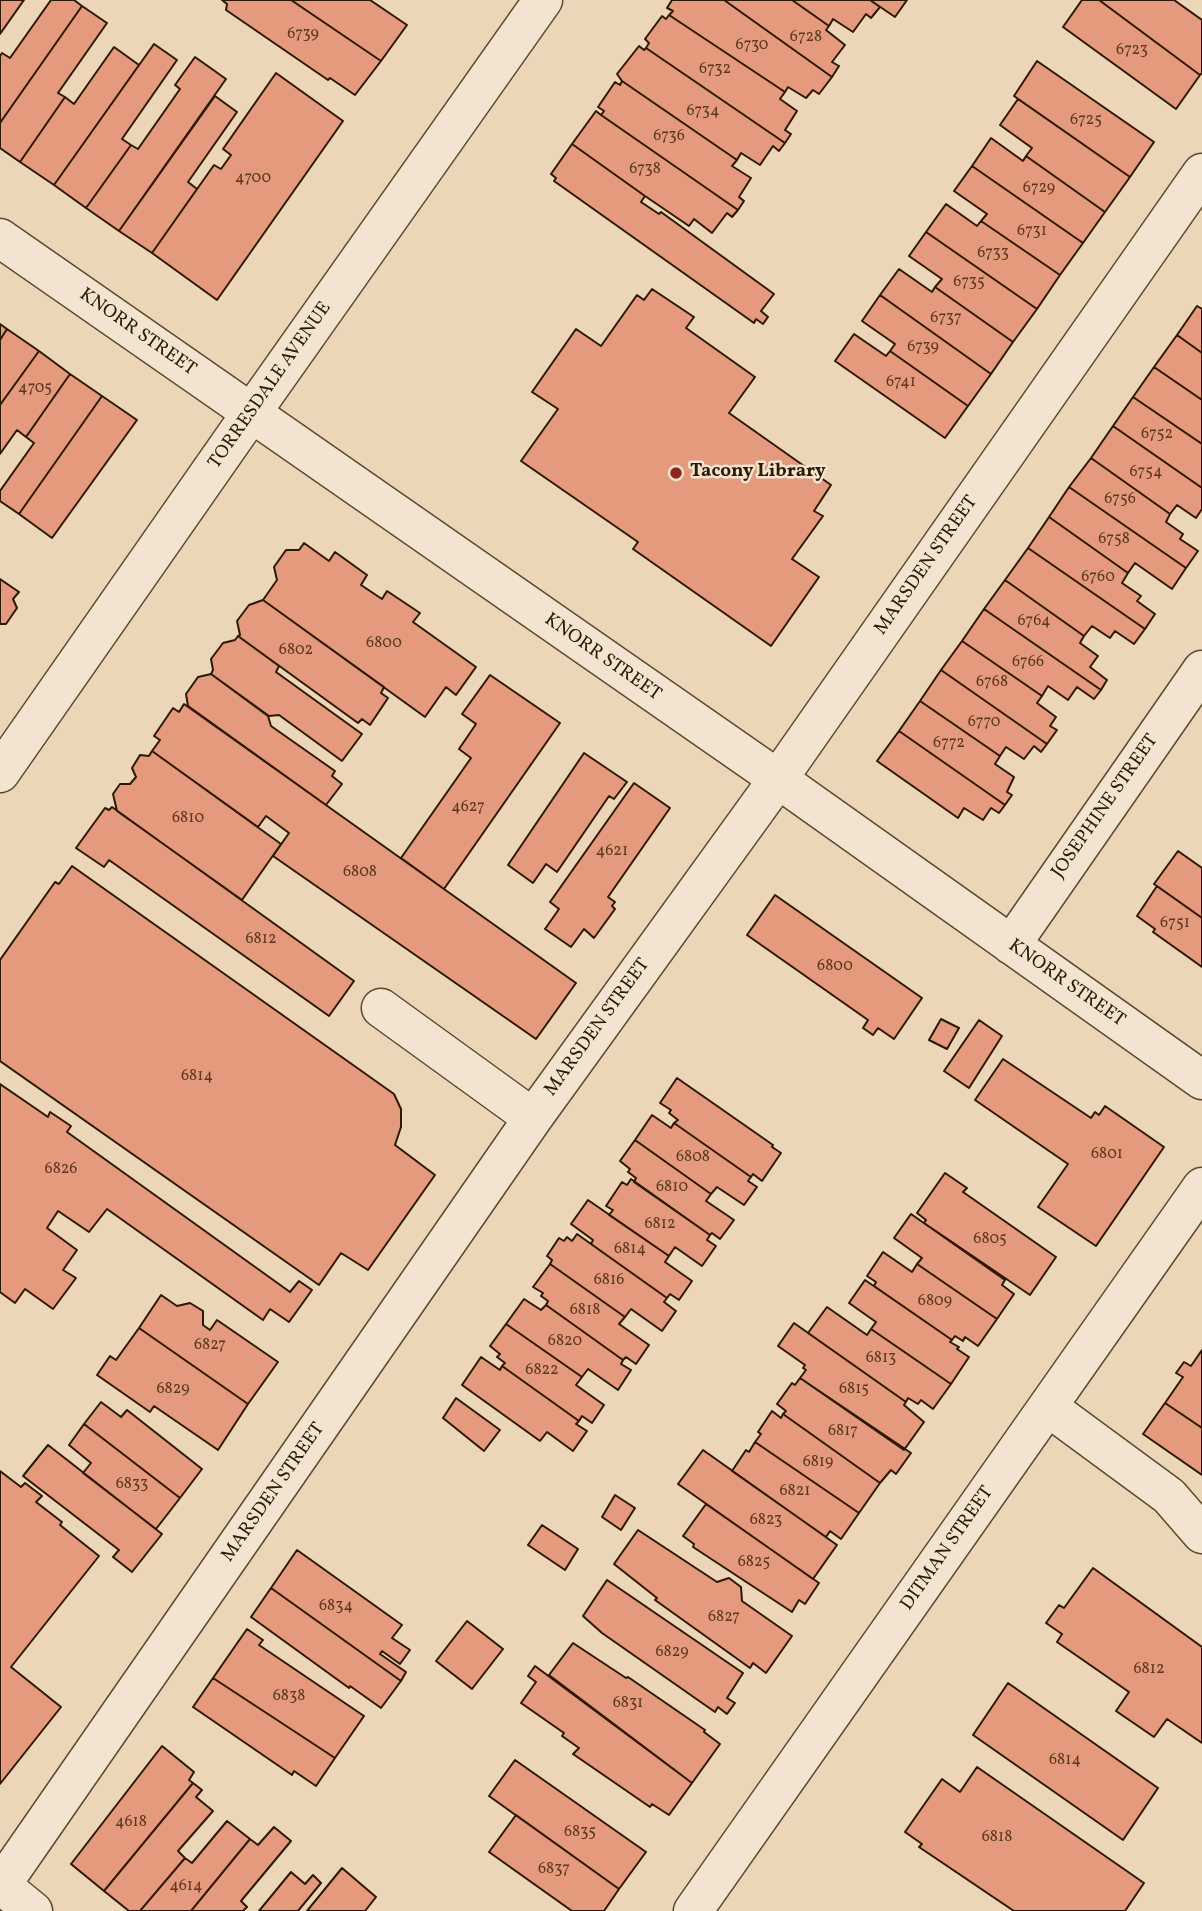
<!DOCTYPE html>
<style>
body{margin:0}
canvas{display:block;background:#ebd6b7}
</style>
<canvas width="1202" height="1911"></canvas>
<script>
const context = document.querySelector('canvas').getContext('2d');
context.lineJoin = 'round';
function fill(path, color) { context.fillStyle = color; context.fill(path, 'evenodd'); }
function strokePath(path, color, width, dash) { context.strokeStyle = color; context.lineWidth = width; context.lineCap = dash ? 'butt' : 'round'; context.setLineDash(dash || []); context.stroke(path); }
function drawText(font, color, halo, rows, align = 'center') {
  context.font = font + ' Vollkorn,serif'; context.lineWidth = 5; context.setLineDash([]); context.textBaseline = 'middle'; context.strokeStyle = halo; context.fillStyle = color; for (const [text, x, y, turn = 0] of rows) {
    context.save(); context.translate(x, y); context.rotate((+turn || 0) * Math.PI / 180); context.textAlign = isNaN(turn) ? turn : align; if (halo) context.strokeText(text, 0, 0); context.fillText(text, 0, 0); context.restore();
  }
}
const building = new Path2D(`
 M0,0H24L0,34Z
 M51,0H74L82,6L0,123V56L2,53L10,58Z
 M222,0H291L381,61L355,95L330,78L328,80L226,10L227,4Z
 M291,0H370L407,25L381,61Z
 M672,0H724L832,77L819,94L813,90L806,98L788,87L785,92L669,15L673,11L667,8Z
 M724,0H792L829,26L826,30L845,45L832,62L839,66L832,77Z
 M792,0H870L880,7L871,18L866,14L853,32L833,19L829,26Z
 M870,0H907L895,17Z
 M1082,0H1099L1200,75L1176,109L1063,27Z
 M1099,0H1174L1202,20V73L1200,75Z
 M82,6L107,23L58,93L65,97L20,162L0,148V123Z
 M669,15L785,92L780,99L797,111L785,130L791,134L785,143L646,48L649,43L645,39L662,16L666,19Z
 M154,44L177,60L122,139L131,145L86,208L54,185Z
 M639,46L644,50L646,48L785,143L779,151L773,146L760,165L741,153L737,160L622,81L617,74Z
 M114,47L139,65L54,185L20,162L65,97L74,104Z
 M195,57L226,79L119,231L86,208L131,145L138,149L180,89L175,85Z
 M1037,61L1154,142L1130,177L1014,96Z
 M276,73L343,121L217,300L152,253L214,165L221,169L231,155L223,149Z
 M622,81L737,160L732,166L751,178L739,197L744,201L738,210L601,115L604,111L598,107L615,82L620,85Z
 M215,96L237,112L188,182L197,189L152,253L119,231Z
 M1018,99L1130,177L1105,212L1026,156L1032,148L1000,125Z
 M596,111L601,115L738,210L732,217L727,213L712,233L694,219L689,226L645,196L572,144Z
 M991,138L1023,161L1026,156L1105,212L1083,243L972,166Z
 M572,144L645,196L641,202L659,214L661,212L774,294L761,311L768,317L763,324L756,319L754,323L554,181L556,178L551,174Z
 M972,166L1083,243L1060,275L981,221L987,214L954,191Z
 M946,204L977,226L981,221L1060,275L1037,309L926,232Z
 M926,232L1037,309L1013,342L935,287L942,279L909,256Z
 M899,269L932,292L935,287L1013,342L991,374L880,295Z
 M652,289L694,317L686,328L755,377L729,413L831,485L814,511L823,516L792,559L819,577L771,646L633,549L638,542L521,461L558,409L532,392L576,329L601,346L637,295L644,300Z
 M880,295L991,374L968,406L890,351L895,344L862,321Z
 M1197,306L1202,309V353L1177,335Z
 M0,324L7,329L0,340Z
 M7,329L39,351L0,405V340Z
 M854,334L886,356L890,351L968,406L945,438L835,361Z
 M1177,335L1202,353V400L1154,367Z
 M39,351L70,374L26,437L17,430L0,454V405Z
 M1154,367L1202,400V444L1133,397Z
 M70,374L102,396L19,514L0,501V491L34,443L26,437Z
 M102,396L137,420L52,538L19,514Z
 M1133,397L1202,444V488L1113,426Z
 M1113,426L1202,488V509L1196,518L1177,505L1170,514L1091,458Z
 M1091,458L1170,514L1166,522L1183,534L1180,539L1198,551L1186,568L1069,487Z
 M1069,487L1186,568L1172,589L1135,563L1128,573L1049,517Z
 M1049,517L1128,573L1122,583L1141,596L1137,601L1155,614L1145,629L1028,548Z
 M304,543L329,561L335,552L367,575L361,585L382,599L387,591L420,613L413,622L476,667L456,695L446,687L425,717L263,600L277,580L274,567L286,550H299Z
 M1028,548L1145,629L1134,644L1115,631L1110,638L1092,626L1084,636L1005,580Z
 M0,579L19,592L13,599L17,608L6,624H0Z
 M1005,580L1084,636L1080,643L1098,656L1090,667L1107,680L1101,690L984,609Z
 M263,600L384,687L381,693L388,698L370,725L362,719L358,723L238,636L240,635L237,621L249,605Z
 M984,609L1101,690L1094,699L1077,687L1068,700L1048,686L1042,696L962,641Z
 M238,636L279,666L276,672L362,734L342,761L279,715L269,716L211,674L213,670L211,659L223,643L235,640Z
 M962,641L1042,696L1037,703L1056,717L1050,726L1057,730L1047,744L941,670Z
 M941,670L1047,744L1041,752L1034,746L1024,759L1006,747L1000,756L920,701Z
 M211,674L268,716L271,726L335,771L332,776L342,784L326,805L188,706L186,694L198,677Z
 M490,675L560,723L444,889L401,858L471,758L459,749L476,724L462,714Z
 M920,701L1000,756L995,764L1014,777L1007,792L1012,795L1005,805L899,731Z
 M184,704L576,983L536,1039L273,856L289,833L266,816L258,827L152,751L160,740L154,736L173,708L179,712Z
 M899,731L1005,805L999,813L991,808L983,820L964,808L958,818L877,761Z
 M152,751L281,844L242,900L117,811L113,794L120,784H130L136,777L132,768L140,755L149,756Z
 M584,753L627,782L614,799L609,796L557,872L546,864L533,883L508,865Z
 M634,783L670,808L608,897L615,902L612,906L615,909L594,938L584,929L571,947L545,929L559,909L550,902Z
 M112,807L354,981L329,1016L109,860L104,867L76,848L105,808L109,810Z
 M1178,851L1202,868V918L1154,884Z
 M72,866L394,1094L401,1109V1127L395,1145L435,1175L368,1270L341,1253L319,1285L0,1061V960L55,882L59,884Z
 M1157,886L1202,918V967L1153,932L1155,929L1137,916Z
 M775,895L922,998L894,1039L878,1028L873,1035L863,1028L868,1020L747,935Z
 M941,1019L959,1028L947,1049L929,1040Z
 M979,1020L1002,1036L969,1088L944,1071Z
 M1003,1059L1091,1118L1095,1112L1099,1115L1105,1106L1164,1147L1096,1246L1038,1207L1068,1164L975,1100Z
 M677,1078L773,1145L772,1147L781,1153L762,1181L753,1174L751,1177L674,1123L678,1120L669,1113L671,1110L660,1103Z
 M0,1084L48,1117L50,1112L71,1126L67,1132L290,1292L299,1281L312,1290L289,1322L270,1309L263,1320L107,1209L89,1232L58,1211L47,1228L77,1250L63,1270L76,1278L53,1309L25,1289L15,1303L0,1292Z
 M652,1115L671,1128L674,1123L751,1177L748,1181L757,1187L744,1205L717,1187L711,1194L635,1140Z
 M635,1140L711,1194L706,1201L734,1220L720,1239L712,1233L710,1235L634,1182L636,1178L628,1172L630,1169L620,1161Z
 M945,1173L967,1188L963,1192L1056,1257L1030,1295L924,1223L926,1220L917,1213Z
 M631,1179L710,1235L707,1240L716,1246L702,1266L675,1247L669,1256L609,1215L613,1210L606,1206L622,1182L627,1185Z
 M588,1200L669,1256L665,1262L692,1281L679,1300L670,1294L667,1298L591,1244L593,1240L571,1224Z
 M911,1214L1005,1280L1002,1285L1014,1294L997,1319L917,1264L922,1258L894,1238Z
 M577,1234L667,1298L664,1302L676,1311L662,1331L631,1309L625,1317L550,1264L552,1260L547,1256L559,1238L564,1241L567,1237L572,1241Z
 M883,1252L912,1272L917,1264L997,1319L978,1346L965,1337L963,1341L955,1336L952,1340L874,1286L876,1282L867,1276Z
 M550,1264L625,1317L619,1324L649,1345L636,1364L626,1357L623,1360L546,1305L548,1301L541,1296L543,1293L533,1287Z
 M865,1280L952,1340L950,1342L959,1347L957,1349L969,1357L951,1384L871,1329L876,1322L849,1303Z
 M161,1295L177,1306L190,1303L203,1311V1325L210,1330L217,1320L278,1362L248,1404L139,1328Z
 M524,1299L541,1310L546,1305L623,1360L621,1364L631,1370L618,1390L588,1369L582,1377L506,1324Z
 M827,1307L867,1335L871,1329L951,1384L933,1409L921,1400L918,1404L908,1398L906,1402L808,1333Z
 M794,1323L906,1402L904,1405L924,1422L904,1450L800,1378L806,1370L803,1368L805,1365L778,1346Z
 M506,1324L582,1377L576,1385L604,1405L592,1423L582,1416L579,1421L502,1366L505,1363L497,1357L500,1354L490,1346Z
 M139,1328L248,1404L218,1450L154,1406L150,1412L97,1375L110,1356L116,1360Z
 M1202,1350V1428L1165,1403L1183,1377L1176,1373L1184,1362L1191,1366Z
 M481,1357L500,1370L502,1366L579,1421L576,1424L587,1431L573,1451L547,1432L540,1441L462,1385Z
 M800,1378L911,1453L896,1474L891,1470L880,1483L783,1414L786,1411L777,1404L792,1383L795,1385Z
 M456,1398L500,1430L484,1451L443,1418Z
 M101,1402L121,1417L127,1410L202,1469L180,1498L84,1424Z
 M1165,1403L1202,1428V1475L1143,1434Z
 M772,1411L781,1418L783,1414L880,1483L859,1513L755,1442L761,1434L758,1432Z
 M84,1424L180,1498L156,1529L83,1473L91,1463L69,1445Z
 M755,1442L859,1513L841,1539L830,1531L826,1537L732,1471L746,1450L749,1452Z
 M48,1445L162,1534L132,1572L113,1557L119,1550L23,1476Z
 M703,1450L837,1545L813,1579L678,1484Z
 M0,1471L21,1487L25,1483L42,1496L36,1502L62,1522L60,1525L99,1556L11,1667L61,1707L0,1784Z
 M615,1495L635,1508L621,1530L602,1517Z
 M706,1504L819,1583L805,1604L799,1600L792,1612L693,1547L694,1544L683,1536Z
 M542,1525L578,1549L565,1570L528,1545Z
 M638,1530L717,1582L729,1578L741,1587L742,1601L792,1636L766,1673L753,1663L750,1668L655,1600L657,1598L614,1564Z
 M297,1550L402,1625L392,1638L410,1650L400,1664L382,1651L380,1654L406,1672L401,1681L271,1588Z
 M1093,1568L1202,1647V1743L1167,1719L1154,1737L1116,1711L1129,1692L1057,1642L1062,1634L1046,1623L1059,1605L1064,1608Z
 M607,1580L743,1673L727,1698L735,1703L727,1714L718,1707L715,1712L602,1633L583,1616Z
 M271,1588L401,1681L381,1708L350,1686L349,1688L251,1617Z
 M467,1621L503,1649L472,1689L436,1661Z
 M247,1629L263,1640L259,1645L364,1716L335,1758L213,1678Z
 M573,1643L626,1678L628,1677L705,1730L704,1732L720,1744L692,1783L549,1675Z
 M535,1666L692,1783L669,1815L652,1804L650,1807L573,1754L579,1748L562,1736L564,1733L521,1703L536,1682L528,1676Z
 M213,1678L335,1758L316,1786L294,1771L292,1775L193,1707Z
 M1008,1683L1158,1788L1123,1840L973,1735Z
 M162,1746L194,1772L189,1780L193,1783L104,1891L71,1864Z
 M515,1760L646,1852L619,1889L489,1796Z
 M977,1767L1144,1883L1125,1911H1014L919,1847L922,1844L905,1832L942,1779L960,1792Z
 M193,1783L202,1790L196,1797L213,1811L178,1851L185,1858L140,1911H129L104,1891Z
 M516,1815L619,1889L604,1911H572L489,1852Z
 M227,1821L250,1839L191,1911H140L185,1858L192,1863Z
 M274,1827L291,1841L241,1901L247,1907L243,1911H191L250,1839L258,1845Z
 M342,1868L376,1897L365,1911H307Z
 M291,1872L305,1884L313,1875L321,1883L298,1911H259Z`);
fill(building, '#e5997d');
strokePath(building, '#2c1a00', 2);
const minor = new Path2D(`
 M0,238L778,779L1202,1080
 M0,773L252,412L543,0
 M1011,945L1202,670
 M381,1008L533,1118
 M1048,1407L1169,1496L1202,1534
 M0,1884L33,1911
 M0,1887L533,1118L778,779L1202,173
 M693,1911L1202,1187`);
strokePath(minor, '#5c492e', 41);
strokePath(minor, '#f2e4d0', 38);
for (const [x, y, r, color] of [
 [676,473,7,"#8f2418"]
]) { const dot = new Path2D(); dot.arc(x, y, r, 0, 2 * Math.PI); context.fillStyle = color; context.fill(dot); strokePath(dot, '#f2e4d0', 2.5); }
drawText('16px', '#5a3a1f', null, [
 ["6739",303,35],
 ["6728",806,38],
 ["6730",752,46],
 ["6723",1132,51],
 ["6732",715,70],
 ["6734",703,112],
 ["6725",1086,121],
 ["6736",669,137],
 ["6738",645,170],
 ["4700",253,179],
 ["6729",1039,189],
 ["6731",1032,232],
 ["6733",993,254],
 ["6735",969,283],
 ["6737",946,319],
 ["6739",923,348],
 ["6741",901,383],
 ["4705",35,389],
 ["6752",1157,435],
 ["6754",1146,473],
 ["6756",1120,500],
 ["6758",1114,540],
 ["6760",1098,578],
 ["6764",1034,622],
 ["6800",384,644],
 ["6802",296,651],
 ["6766",1028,663],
 ["6768",992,683],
 ["6770",984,723],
 ["6772",949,744],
 ["4627",468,808],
 ["6810",188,819],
 ["4621",612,852],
 ["6808",360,873],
 ["6751",1175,924],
 ["6812",261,940],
 ["6800",835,967],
 ["6814",197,1077],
 ["6801",1107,1155],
 ["6808",693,1158],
 ["6826",61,1170],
 ["6810",672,1188],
 ["6812",660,1225],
 ["6805",990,1240],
 ["6814",630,1250],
 ["6816",609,1281],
 ["6809",935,1302],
 ["6818",585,1311],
 ["6820",565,1342],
 ["6827",210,1346],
 ["6813",881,1359],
 ["6822",542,1371],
 ["6829",173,1390],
 ["6815",854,1390],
 ["6817",843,1432],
 ["6819",818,1463],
 ["6833",132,1485],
 ["6821",795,1492],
 ["6823",766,1521],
 ["6825",754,1563],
 ["6834",336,1607],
 ["6827",724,1618],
 ["6829",672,1653],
 ["6812",1149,1670],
 ["6838",289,1697],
 ["6831",628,1704],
 ["6814",1065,1761],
 ["4618",131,1823],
 ["6835",580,1833],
 ["6818",997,1838],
 ["6837",554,1870],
 ["4614",186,1887]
]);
drawText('19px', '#2c1a00', '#f2e4d0', [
 ["KNORR STREET",137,333,35],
 ["TORRESDALE AVENUE",271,386,-55],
 ["MARSDEN STREET",927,566,-55],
 ["KNORR STREET",602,658,35],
 ["JOSEPHINE STREET",1106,807,-55],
 ["KNORR STREET",1066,984,35],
 ["MARSDEN STREET",598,1028,-54],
 ["MARSDEN STREET",274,1493,-55],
 ["DITMAN STREET",948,1549,-55]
]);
drawText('bold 19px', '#2c1a00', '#f2e4d0', [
 ["Tacony Library",690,473]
], 'left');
</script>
